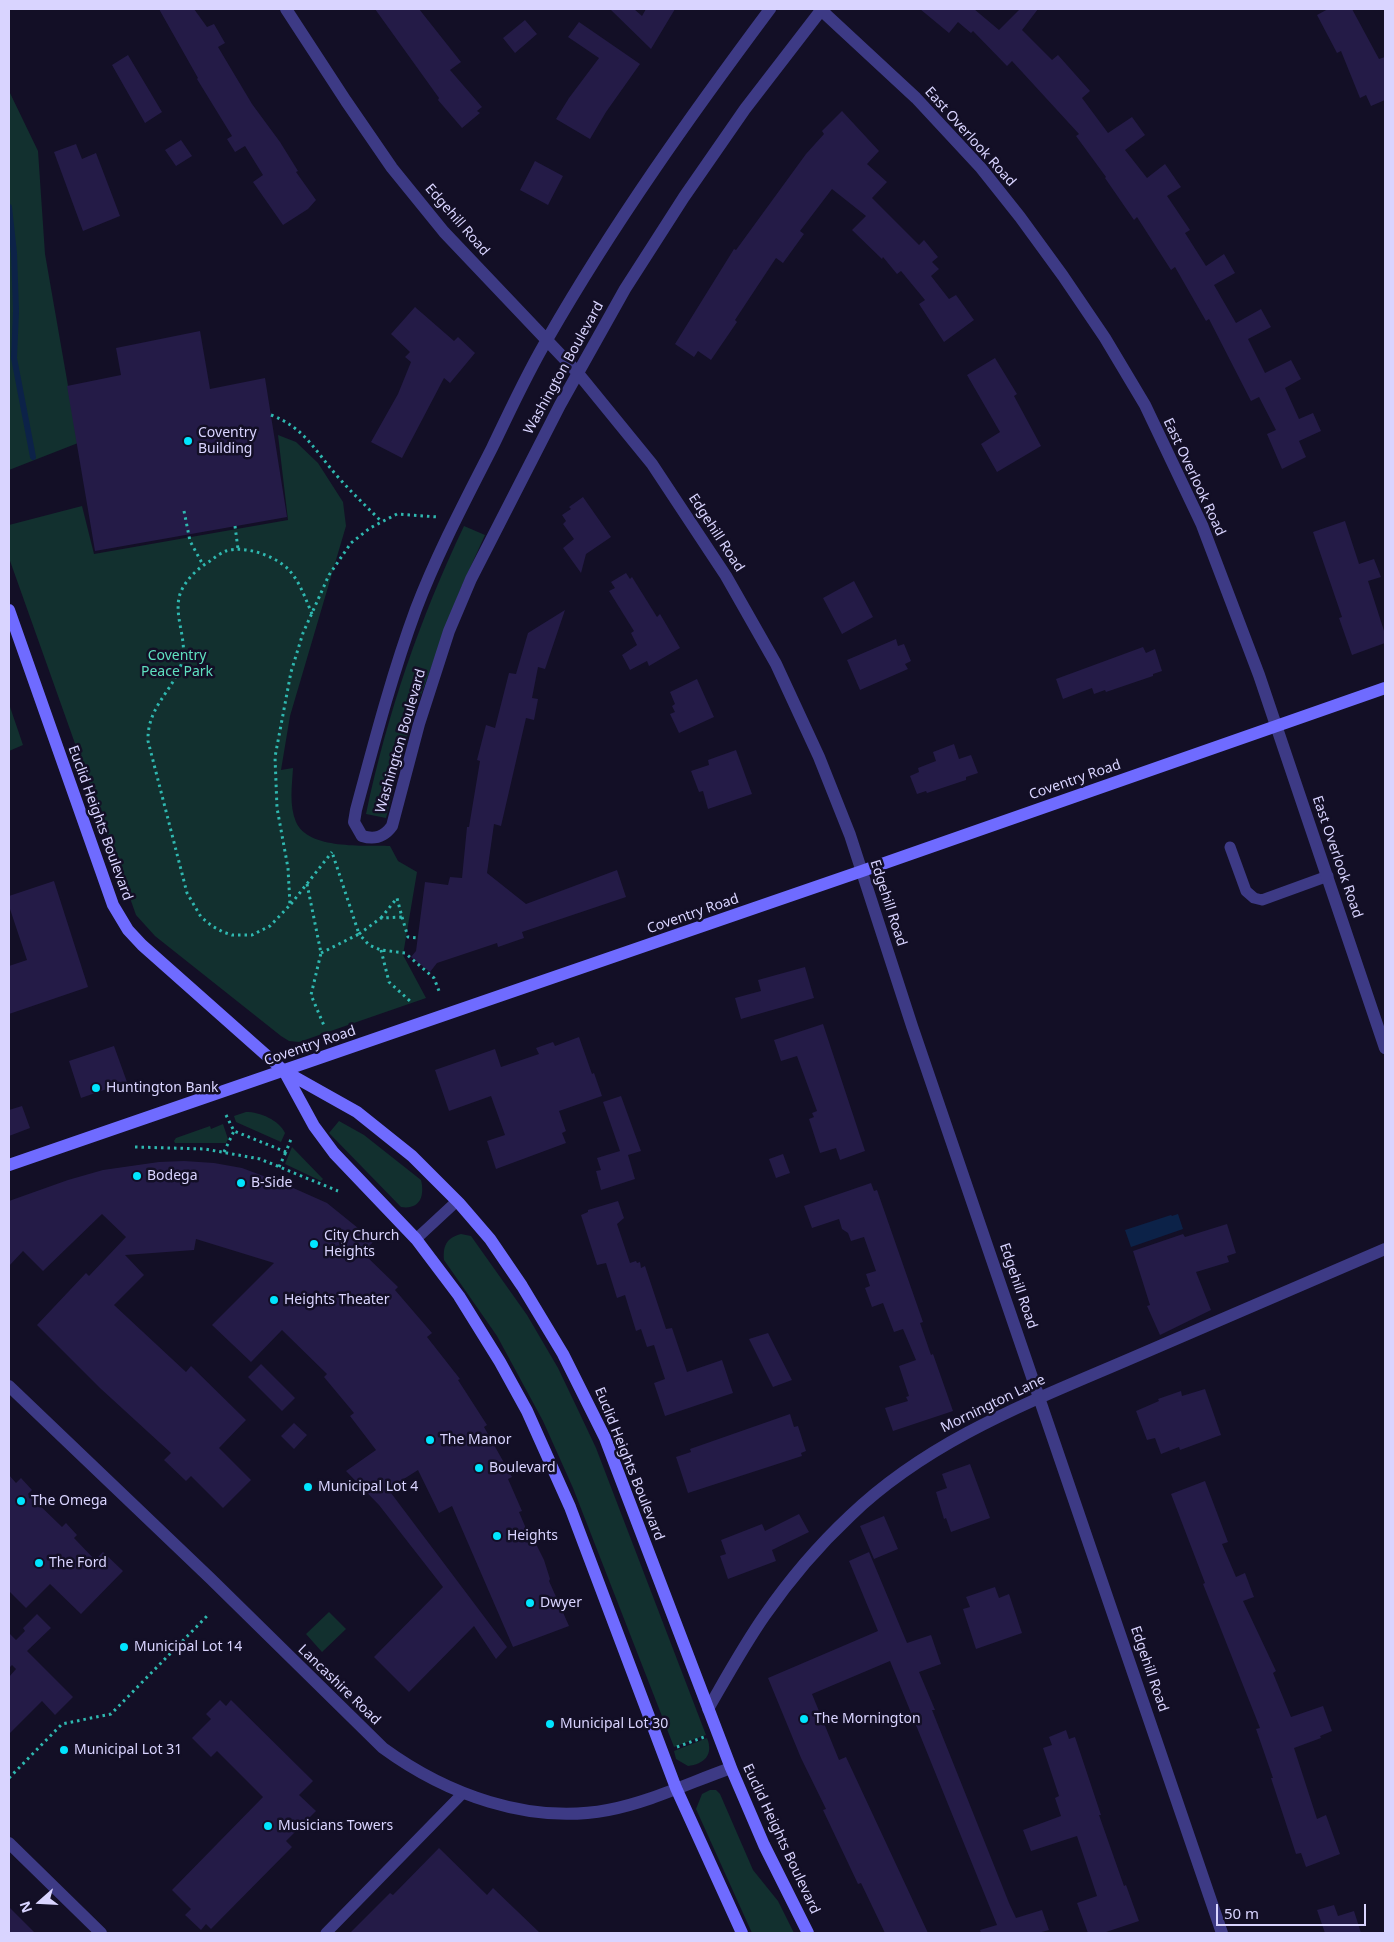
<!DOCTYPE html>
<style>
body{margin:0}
#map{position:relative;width:1394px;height:1942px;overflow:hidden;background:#130f26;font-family:"Noto Sans",sans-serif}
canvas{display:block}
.frame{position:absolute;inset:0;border:10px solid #d9d4ff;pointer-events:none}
.north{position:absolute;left:15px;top:1877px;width:50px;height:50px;-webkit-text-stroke:4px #130f26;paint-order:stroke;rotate:251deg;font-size:14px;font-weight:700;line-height:20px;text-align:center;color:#d9d4ff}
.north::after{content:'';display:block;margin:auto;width:18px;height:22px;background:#d9d4ff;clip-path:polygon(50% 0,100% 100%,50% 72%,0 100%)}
.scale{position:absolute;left:1216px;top:1904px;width:150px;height:22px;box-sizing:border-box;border:2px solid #d9d4ff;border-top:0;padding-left:6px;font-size:15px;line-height:18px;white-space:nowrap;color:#d9d4ff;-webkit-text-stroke:4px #130f26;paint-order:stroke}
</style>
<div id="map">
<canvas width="1394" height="1942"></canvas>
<div class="frame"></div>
<div class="north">N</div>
<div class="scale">50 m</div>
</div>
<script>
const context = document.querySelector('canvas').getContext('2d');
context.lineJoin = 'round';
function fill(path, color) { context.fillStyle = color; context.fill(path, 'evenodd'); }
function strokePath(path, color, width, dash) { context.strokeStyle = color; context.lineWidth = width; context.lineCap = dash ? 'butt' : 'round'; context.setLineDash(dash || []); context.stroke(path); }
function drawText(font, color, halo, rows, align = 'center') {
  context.font = font + ' "Noto Sans",sans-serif'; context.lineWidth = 5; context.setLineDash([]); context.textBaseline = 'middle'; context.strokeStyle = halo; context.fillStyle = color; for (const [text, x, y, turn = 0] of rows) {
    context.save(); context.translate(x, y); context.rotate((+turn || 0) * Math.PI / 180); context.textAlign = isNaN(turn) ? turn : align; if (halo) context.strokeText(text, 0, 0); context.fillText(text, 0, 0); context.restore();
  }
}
fill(new Path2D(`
 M9,91L38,151L45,254L78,443L9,470Z
 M278,435L296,442L318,463L343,502L346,526L290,716L281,770L293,768C292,786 289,805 296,822C308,850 365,845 390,846L398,861L417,872L403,955L426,998L299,1042L289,1041L281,1036L155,936L136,915L9,558V525L82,506L94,554L288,520Z
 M464,526L485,535L460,590L411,722L386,818L366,814C387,714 420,618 464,526Z
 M9,704L23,745L9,751Z
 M246,1112C260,1112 279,1120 285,1133L281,1142L236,1122L234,1116Z
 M339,1121L364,1135L421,1180C425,1196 420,1210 401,1207L329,1133Z
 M223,1124L228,1139L226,1143H175L174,1141L176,1138L210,1126L211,1129Z
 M292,1147L323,1179L321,1181L285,1164Z
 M461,1234L471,1236L527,1315L558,1368L579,1412L596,1448L706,1735L674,1747L573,1488L543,1421L497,1336L444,1260C443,1246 446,1238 461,1234Z
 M329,1612L346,1629L322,1652L306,1634Z
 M707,1738C714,1755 704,1764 688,1766L676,1759L674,1751Z
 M710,1790H716L720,1794L753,1870L778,1901L794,1933H752L696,1809L702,1794Z`), '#12302f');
fill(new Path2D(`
 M1178,1214L1183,1229L1131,1247L1125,1230L1171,1215L1172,1216Z`), '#0c2248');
strokePath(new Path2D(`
 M9,207L14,253L16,311L14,358L33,457`), '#0c2248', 6);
fill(new Path2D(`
 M159,9H194L207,27L214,24L225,43L218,47L252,104L280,142L298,171L296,172L316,200L308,209L283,225L253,182L263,175L245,146L235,152L227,139L232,136L197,79L198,78Z
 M375,9H419L461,62L450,70L482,107L477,111L480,113L462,128L438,100L439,98Z
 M610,9H634L642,16L646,9H675L651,49Z
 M920,9H974L999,30L1020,9H1038L1022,30L1052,60L1058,55L1090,91L1082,98L1108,133L1132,117L1145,135L1125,150L1147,178L1165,164L1181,187L1167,196L1190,230L1185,233L1206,266L1224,254L1235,273L1214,285L1236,323L1261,309L1271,327L1248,339L1265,373L1291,360L1301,379L1285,388L1299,419L1313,413L1321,431L1299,441L1306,457L1282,469L1267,434L1276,430L1259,397L1251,401L1209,319L1206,321L1175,267L1171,270L1137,217L1134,220L1105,178L1106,177L1076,136L1079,134L1012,61L1007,66L973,31L971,33L958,22L949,33Z
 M1328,9H1352L1379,59L1385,57V100L1371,106L1366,95L1360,98L1341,51L1337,53L1317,15Z
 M525,20L537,34L515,53L503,38Z
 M579,22L640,64L606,112L590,139L556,119L569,98L599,58L568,37Z
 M128,55L162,112L145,123L112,65Z
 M842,111L879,151L867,164L887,182L872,198L919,245L924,240L938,257L932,262L939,269L931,276L949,299L956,295L974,320L944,342L919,304L925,300L901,271L897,274L883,257L882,259L852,230L866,216L832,189L800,231L804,234L783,263L776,258L735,320L737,322L711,360L698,351L694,357L675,344L734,249L736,250L806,154L824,134L822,131Z
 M181,140L192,156L176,166L165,150Z
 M76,144L82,159L96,153L120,216L83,231L54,152Z
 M535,161L563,176L548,205L520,190Z
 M415,307L454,341L458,337L475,353L450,383L444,378L402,458L371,442L398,394L411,362L405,357L410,352L391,334Z
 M200,331L210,389L265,378L287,517L95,551L67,386L121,375L116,348Z
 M995,358L1017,394L1014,396L1041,446L997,472L981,444L1000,432L967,375Z
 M583,497L611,537L586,554L581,573L563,548L574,539L563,524L566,521L562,515L571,509L569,507Z
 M1345,521L1359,564L1374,559L1381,577L1368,581L1385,634V643L1352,655L1339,618L1342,617L1313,532Z
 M626,573L630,579L632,577L657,617L660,614L680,648L649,666L647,661L630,670L622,655L637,645L631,633L634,631L609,591L615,588L611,582Z
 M854,581L873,617L842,634L823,598Z
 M565,610L545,669L538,667L532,698L538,699L534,720L526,718L501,826L494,824L487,873L526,904L617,870L626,897L522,932L524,938L498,947L497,943L437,963L430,972L411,957L416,951L425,882L448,885L450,877L462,878L467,827H469L480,761L477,760L486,725L495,728L509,673L516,674L528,633Z
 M896,639L898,646L904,644L911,661L905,664L908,669L860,690L847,660Z
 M1143,647L1146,653L1155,649L1162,671L1153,674V676L1106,692L1105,690L1094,694L1092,688L1063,699L1056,679Z
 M697,679L714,717L679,733L670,714L675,712L672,706L675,704L670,692Z
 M954,744L959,759L971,755L978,773L966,777V780L927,793L926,791L917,794L910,776L919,772L918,768L936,761L933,752Z
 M736,750L752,794L708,809L703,791L699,792L691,771L709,765L708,760Z
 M54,881L88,987L9,1014V966L27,960L9,906V896Z
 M805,967L814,998L741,1019L735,998L761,991L758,980Z
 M823,1024L865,1151L840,1160L836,1148L820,1153L809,1119L814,1117L812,1113L817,1111L797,1056L781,1061L774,1040Z
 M579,1037L592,1074L594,1073L602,1096L559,1111L566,1131L562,1133L566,1143L496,1169L487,1141L505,1135L491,1096L449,1111L435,1070L495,1049L501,1067L539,1054L536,1048L553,1042L555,1046Z
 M114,1046L127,1082L81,1098L69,1061Z
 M621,1096L641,1151L628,1155L635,1179L601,1190L596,1171L601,1170L597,1158L620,1151L603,1102Z
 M22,1106L30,1128L9,1136V1110Z
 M783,1154L790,1173L776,1178L769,1159Z
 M184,1161L214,1163L242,1168L282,1183L327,1203L374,1241L363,1253L398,1287L395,1290L432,1333L427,1337L460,1379L458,1380L487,1425L484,1427L512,1477L508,1479L522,1511L519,1512L533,1545L536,1544L544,1560L550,1579L549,1581L569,1626L513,1647L452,1506L439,1513L418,1470L388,1489L507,1647L496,1659L474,1626L409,1692L374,1657L443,1587L379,1505L346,1471L376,1450L350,1416L354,1413L324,1377L327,1374L282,1330L251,1362L212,1325L274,1263L196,1239L194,1250L125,1255L144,1275L114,1305L186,1372L191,1366L246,1420L219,1448L251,1480L223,1508L191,1476L186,1481L164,1460L171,1453L100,1388L37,1325L86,1273L89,1276L126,1237L102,1214L43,1271L23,1251L9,1266V1201L68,1180L103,1170L159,1162Z
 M871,1183L874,1191L877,1190L923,1322L920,1323L931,1355L933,1354L953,1411L893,1431L885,1408L908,1401L906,1397L909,1396L899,1366L916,1360L903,1329L894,1332L883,1303L872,1307L865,1288L870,1286L866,1274L876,1271L864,1237L851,1241L848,1233L842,1229L839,1219L812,1228L804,1206Z
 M618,1201L624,1218L617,1224L630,1263L636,1261L637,1263L640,1262L641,1268L645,1266L666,1329L672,1328L687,1372L722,1360L733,1393L665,1416L654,1383L665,1379L654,1345L647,1347L641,1329L636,1331L625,1295L617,1298L606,1263L597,1265L581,1215L588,1212V1210Z
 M1227,1224L1236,1253L1227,1256L1229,1262L1196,1272L1211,1310L1160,1335L1147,1306L1150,1305L1133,1251L1183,1234L1185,1237Z
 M768,1333L792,1380L773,1387L749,1339Z
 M261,1364L295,1398L282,1411L248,1377Z
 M1205,1389L1221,1435L1180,1450L1179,1447L1161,1454L1155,1438L1147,1440L1136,1411L1159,1401L1158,1399L1181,1391L1182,1396Z
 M790,1414L794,1427L798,1426L806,1451L801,1453L802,1456L688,1493L676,1457L691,1452L690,1449Z
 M294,1423L307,1435L294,1449L281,1436Z
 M970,1464L990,1518L951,1532L946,1518L944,1519L936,1492L947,1488L942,1474Z
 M9,1475L16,1483L21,1478L32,1490L28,1494L62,1527L66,1523L77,1535L74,1538L95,1560L103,1552L123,1571L81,1614L50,1584L26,1608L9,1591Z
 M1205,1481L1228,1542L1222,1544L1236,1577L1245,1573L1254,1597L1243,1601L1276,1671L1273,1673L1291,1717L1323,1706L1332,1731L1320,1736L1321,1738L1294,1748L1317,1819L1326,1815L1340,1854L1306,1867L1301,1853L1296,1854L1271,1778H1273L1256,1729L1260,1728L1203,1584L1205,1583L1171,1494Z
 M799,1514L809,1532L772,1550L776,1561L728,1579L720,1556L726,1554L721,1540L762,1524L765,1531Z
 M884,1516L898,1549L874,1559L860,1526Z
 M869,1552L907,1643L931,1635L941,1664L919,1672L935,1710H932L1009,1903L1016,1918L1042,1910L1049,1930L1038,1933H981L980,1930L997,1925L890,1661L812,1694L839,1760L846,1757L928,1933H885L861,1883L858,1884L823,1810L826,1809L801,1758L768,1678L878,1631L849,1561Z
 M995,1587L999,1598L1009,1594L1022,1633L976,1649L963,1609L970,1607L966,1597Z
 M37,1614L51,1628L27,1651L73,1697L55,1715L42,1701L9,1734V1677L16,1669L12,1665L9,1668V1633L16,1640L25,1631L23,1628Z
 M220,1700L226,1706L231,1700L313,1781L299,1795L316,1811L286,1841L292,1847L211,1929L206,1924L201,1930L185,1915L191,1909L172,1890L263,1797L217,1751L211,1757L192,1738L211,1719L206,1714Z
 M1066,1730L1069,1739L1075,1737L1101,1815H1099L1124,1886L1126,1885L1139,1921L1103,1933H1088L1077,1903L1097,1896L1077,1836L1031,1851L1023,1830L1061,1816L1055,1798L1059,1796L1043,1748L1052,1745L1049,1737Z
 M439,1848L487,1895L493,1888L540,1933H350L390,1893L393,1895Z
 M1334,1905L1338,1916L1354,1911L1361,1933H1325L1317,1910Z
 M9,1907L35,1933H9Z`), '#241b47');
strokePath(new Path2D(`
 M271,415C305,428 315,451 338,477C352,493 367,507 382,522
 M184,511L190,541L203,565
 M235,526L238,549
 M312,614C306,600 300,582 289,570C276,556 245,545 226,551C221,553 215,557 210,561C198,568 185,580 180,594C173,616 188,640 182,662C173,692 147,706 148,741L187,893L201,917L212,926L223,932L232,935H252L270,926L290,905L288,868L277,808L275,757L291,672L303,633L329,575L351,543L370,528L397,514L438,517
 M307,884L321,953L311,995L325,1028
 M291,904L332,852
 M402,917L408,937L418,938
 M381,918L397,898L402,917L381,918L359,934L369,945L381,950L405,953L434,978L439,991
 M381,950L389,982L410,1001
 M321,953L359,934L332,852
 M226,1115L234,1131L286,1152L291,1139
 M135,1147L205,1149L260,1159L338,1191
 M224,1152L234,1131
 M279,1167L286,1152
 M677,1747L704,1737
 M9,1778L62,1724L111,1714L209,1614`), '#2fb8b0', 3, [2.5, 4]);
strokePath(new Path2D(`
 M1230,847L1246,891L1254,898L1262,900L1328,876
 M416,1239L457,1201
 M326,1933L463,1793`), '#3d3a85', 11);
strokePath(new Path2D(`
 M286,9L346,101L392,168L444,232L577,372L652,464L726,576L776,664L819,757L850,835L912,1026L1222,1933
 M770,9C691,115 614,223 548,338C527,373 510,411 492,448C465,501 437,554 416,609C392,674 374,743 356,810L354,822L362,836C375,840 384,837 392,826L419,724L449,631L471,579L560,405L625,289L684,197L745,109L822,9
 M820,9L916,98L981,168L1020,217L1063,276L1105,338L1145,405L1202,525L1259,675L1385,1048
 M9,1386L211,1579L383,1748C446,1794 529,1825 608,1810C650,1802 691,1782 731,1768
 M708,1709C726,1678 744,1645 765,1615C790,1579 818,1546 850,1516C928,1441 1027,1403 1125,1361C1212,1324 1298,1286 1385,1249
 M9,1843L101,1933`), '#3d3a85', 12);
strokePath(new Path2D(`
 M9,610L113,905L128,930L142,945L284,1071L357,1112L412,1156L459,1203L490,1239L522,1286L563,1354L605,1438L731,1768L764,1845L808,1933
 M284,1071L314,1126L334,1153L416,1239L459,1296L500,1362L527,1411L570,1507L676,1788L742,1933
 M9,1165L862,871L1385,688`), '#6f6bff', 12);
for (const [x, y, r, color] of [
 [188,441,5,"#00e5ff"],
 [96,1088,5,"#00e5ff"],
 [137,1176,5,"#00e5ff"],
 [241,1183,5,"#00e5ff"],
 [314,1244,5,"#00e5ff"],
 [274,1300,5,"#00e5ff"],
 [430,1440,5,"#00e5ff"],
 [479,1468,5,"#00e5ff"],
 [308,1487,5,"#00e5ff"],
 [21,1501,5,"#00e5ff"],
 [497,1536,5,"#00e5ff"],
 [39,1563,5,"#00e5ff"],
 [530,1603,5,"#00e5ff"],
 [124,1647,5,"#00e5ff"],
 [804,1719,5,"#00e5ff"],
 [550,1724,5,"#00e5ff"],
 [64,1750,5,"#00e5ff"],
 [268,1826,5,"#00e5ff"]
]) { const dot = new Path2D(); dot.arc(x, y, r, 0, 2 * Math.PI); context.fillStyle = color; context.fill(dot); strokePath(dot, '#130f26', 2); }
drawText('14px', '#d9d4ff', '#130f26', [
 ["East Overlook Road",970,137,48],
 ["Edgehill Road",457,220,49],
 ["Washington Boulevard",564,368,-61],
 ["East Overlook Road",1194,477,65],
 ["Edgehill Road",716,533,57],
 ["Washington Boulevard",401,741,-74],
 ["Coventry Road",1075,780,-19],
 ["Euclid Heights Boulevard",100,823,70],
 ["East Overlook Road",1337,857,71],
 ["Edgehill Road",888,903,72],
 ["Coventry Road",693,914,-19],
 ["Coventry Road",310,1046,-19],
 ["Edgehill Road",1018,1286,71],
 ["Mornington Lane",993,1404,-26],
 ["Euclid Heights Boulevard",629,1464,68],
 ["Edgehill Road",1149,1669,71],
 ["Lancashire Road",339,1685,44],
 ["Euclid Heights Boulevard",781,1839,65]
]);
drawText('14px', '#d9d4ff', '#130f26', [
 ["Coventry",198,433],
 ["Building",198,449],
 ["Huntington Bank",106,1088],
 ["Bodega",147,1176],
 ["B-Side",251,1183],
 ["City Church",324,1236],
 ["Heights",324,1252],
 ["Heights Theater",284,1300],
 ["The Manor",440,1440],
 ["Boulevard",489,1468],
 ["Municipal Lot 4",318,1487],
 ["The Omega",31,1501],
 ["Heights",507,1536],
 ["The Ford",49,1563],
 ["Dwyer",540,1603],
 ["Municipal Lot 14",134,1647],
 ["The Mornington",814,1719],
 ["Municipal Lot 30",560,1724],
 ["Municipal Lot 31",74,1750],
 ["Musicians Towers",278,1826]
], 'left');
drawText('14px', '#5fe0c0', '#130f26', [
 ["Coventry",177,656],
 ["Peace Park",177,672]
]);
</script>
